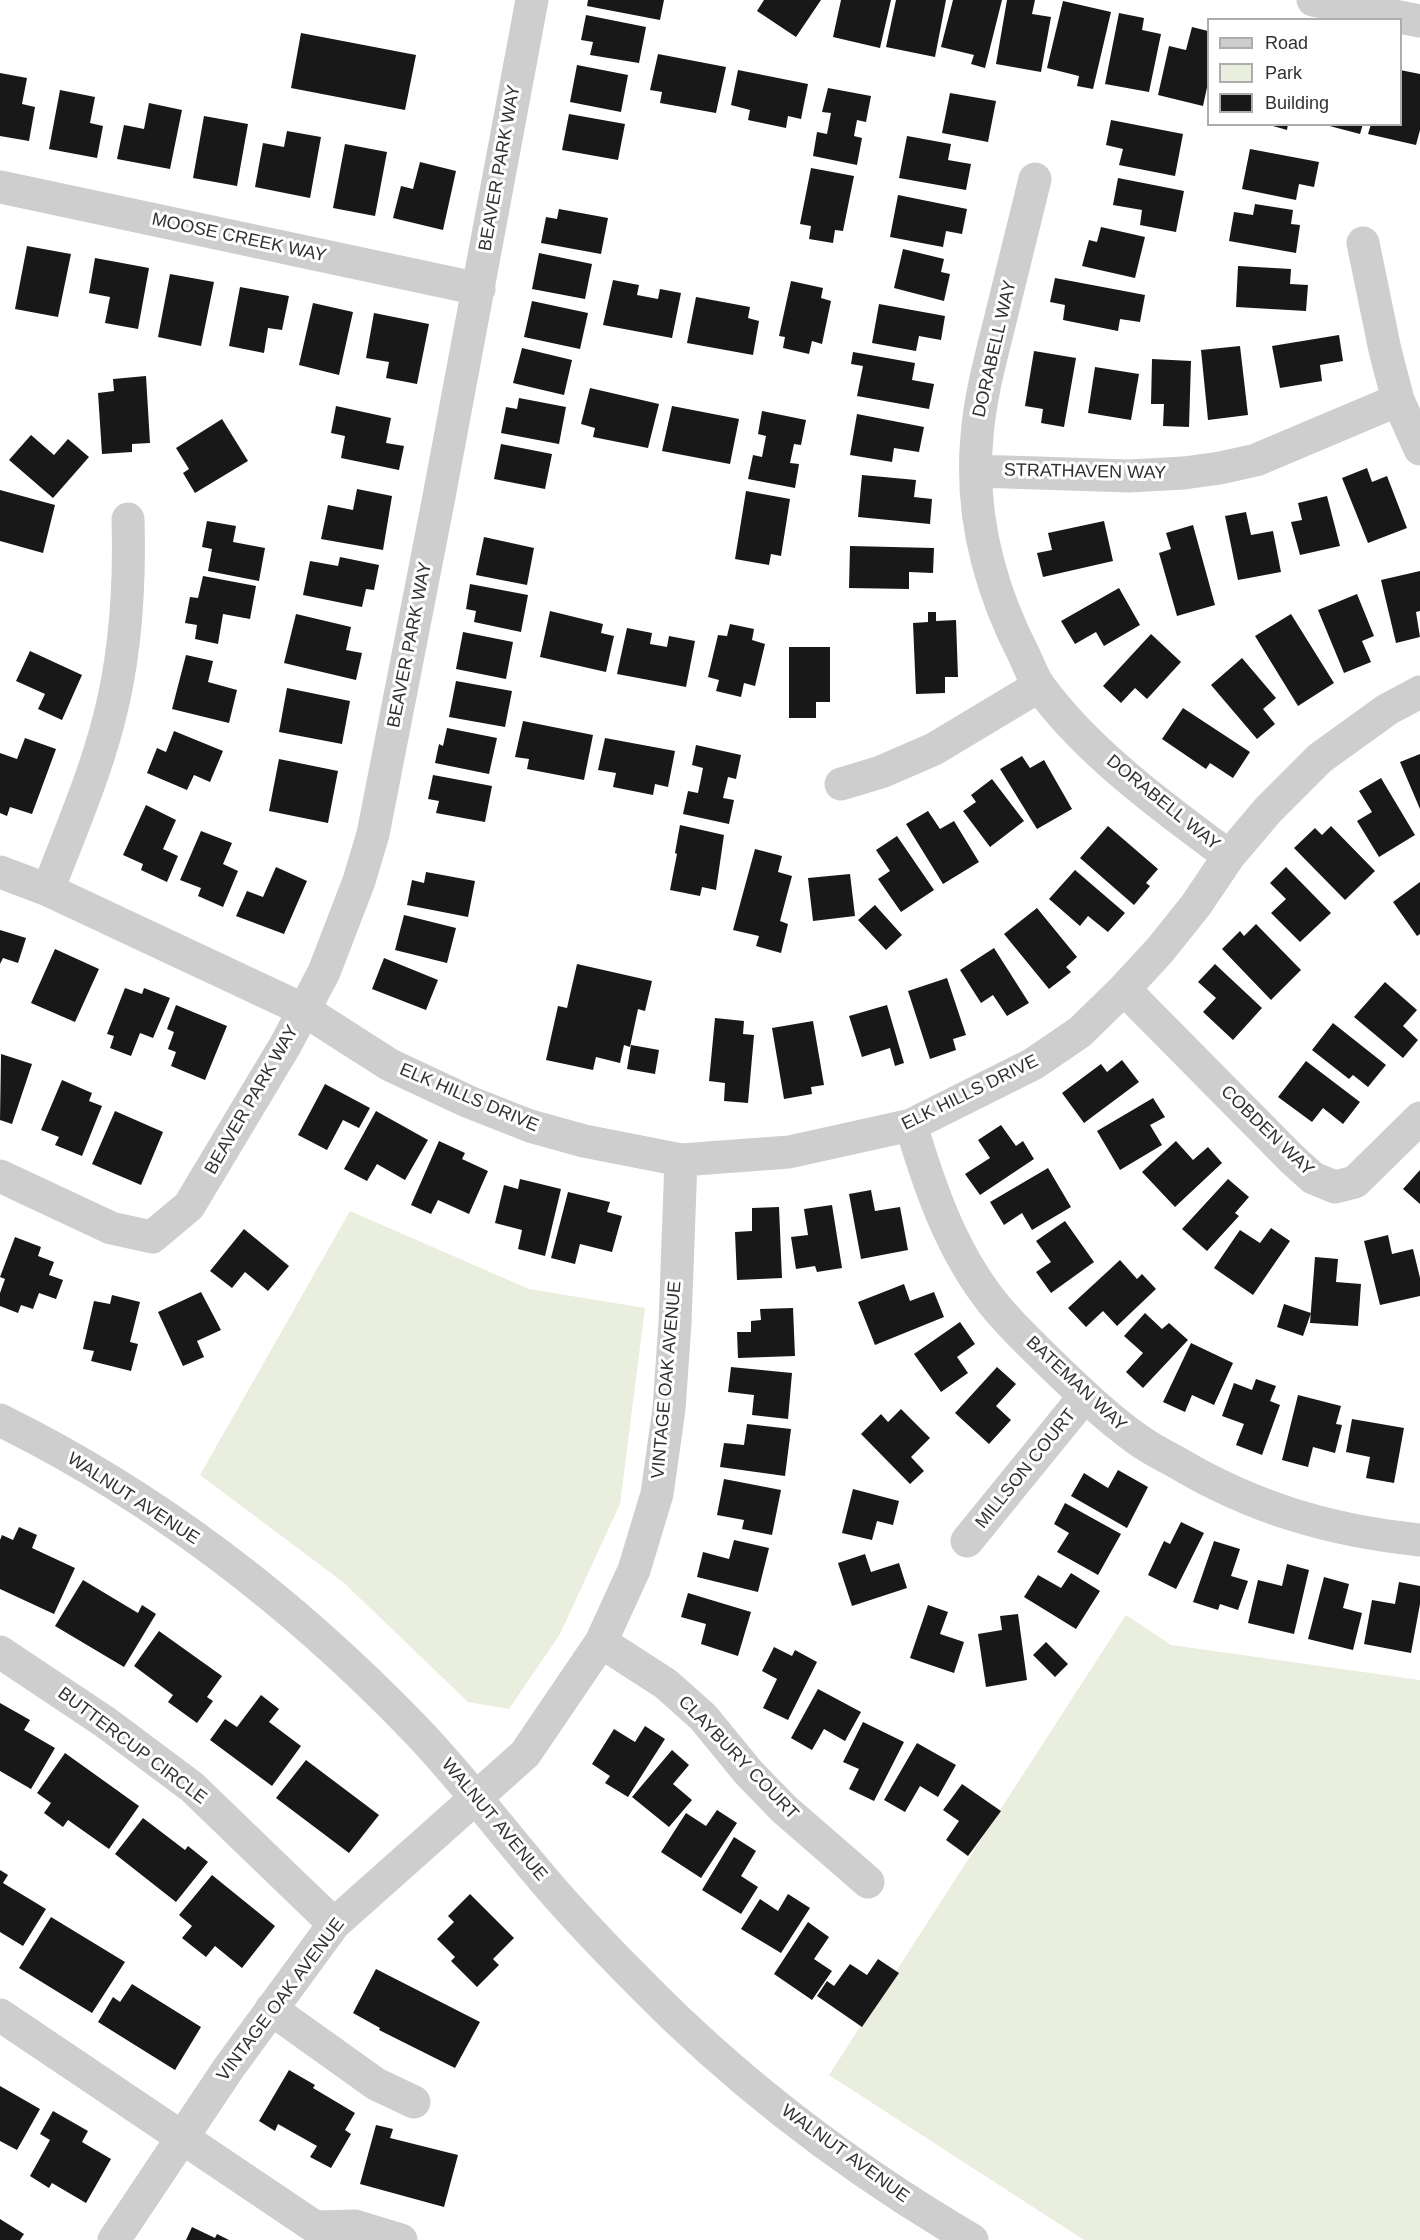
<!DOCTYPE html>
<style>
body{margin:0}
#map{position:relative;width:1420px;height:2240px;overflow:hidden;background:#fff;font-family:Arial,sans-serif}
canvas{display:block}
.legend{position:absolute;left:1207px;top:18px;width:195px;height:108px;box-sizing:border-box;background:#fff;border:2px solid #adadad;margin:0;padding:8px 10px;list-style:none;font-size:18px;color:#313131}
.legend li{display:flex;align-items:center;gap:12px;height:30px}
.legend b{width:30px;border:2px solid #adadad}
</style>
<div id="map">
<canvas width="1420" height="2240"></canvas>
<ul class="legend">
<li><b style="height:8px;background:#cecece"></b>Road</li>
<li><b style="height:16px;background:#eaeede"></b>Park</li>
<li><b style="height:16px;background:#181818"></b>Building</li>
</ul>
</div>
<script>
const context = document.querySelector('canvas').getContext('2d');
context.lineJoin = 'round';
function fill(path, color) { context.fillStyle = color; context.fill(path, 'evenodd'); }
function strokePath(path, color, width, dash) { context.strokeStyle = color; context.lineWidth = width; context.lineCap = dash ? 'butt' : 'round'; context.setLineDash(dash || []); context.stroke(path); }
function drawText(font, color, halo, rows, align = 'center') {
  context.font = font + ' Arial,sans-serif'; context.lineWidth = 6; context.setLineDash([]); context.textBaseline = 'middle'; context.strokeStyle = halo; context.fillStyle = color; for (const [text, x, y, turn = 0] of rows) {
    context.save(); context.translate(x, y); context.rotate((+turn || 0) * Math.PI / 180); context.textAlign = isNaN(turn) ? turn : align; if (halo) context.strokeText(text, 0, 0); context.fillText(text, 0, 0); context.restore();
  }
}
fill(new Path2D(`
 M350,1211L529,1289L645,1308L620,1504L560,1634L509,1709L468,1702L343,1582L200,1475Z
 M1126,1615L1171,1645L1420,1680V2240H1084L829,2075Z`), '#eaeede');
fill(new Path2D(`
 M588,0H664L660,20L587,6Z
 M764,0H821L796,37L757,11Z
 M841,0H891L880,48L833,37Z
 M896,0H946L935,57L886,47Z
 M953,0H1002L985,68L971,64L974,55L941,47Z
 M1007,0H1035L1032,14L1051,17L1041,72L996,64Z
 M1063,1L1111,12L1093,89L1077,86L1079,76L1047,68Z
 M1119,13L1144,18L1142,30L1161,34L1149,92L1105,84Z
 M586,15L646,27L639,63L590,55L593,42L581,40Z
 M1192,27L1208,31V83L1203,106L1158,95L1169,46L1186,50Z
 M301,33L416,55L405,110L291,88Z
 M658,54L726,67L716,113L660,103L662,92L650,90Z
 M577,65L628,75L621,112L570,102Z
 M738,70L808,84L801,119L788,116L786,128L748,120L750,110L731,105Z
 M1400,70L1420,74V130L1416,145L1368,134L1371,124H1400Z
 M0,73L27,78L22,104L35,107L29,141L0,136Z
 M828,88L871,96L866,122L857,120L854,136L862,138L857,165L813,156L817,132L827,134L831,113L822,112Z
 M60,90L95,97L90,123L103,126L97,158L49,149Z
 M950,93L996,101L988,142L942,133Z
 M149,103L182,110L170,169L117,159L124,125L144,129Z
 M569,114L625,124L618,160L562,150Z
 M204,116L248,124L237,186L193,178Z
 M1111,120L1183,134L1175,176L1119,165L1123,149L1106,145Z
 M1266,124H1288L1287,130Z
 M1322,124H1363L1360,134Z
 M287,131L321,137L310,198L255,187L263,143L284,147Z
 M907,136L951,144L948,160L971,164L966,190L899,178Z
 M345,144L387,152L375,216L333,208Z
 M1250,149L1319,162L1314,187L1299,184L1296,200L1242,189Z
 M420,162L456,171L443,230L393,218L401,186L413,189Z
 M811,168L854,176L843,231L835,230L833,243L809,239L811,226L800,224Z
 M1118,178L1184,191L1176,232L1140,225L1142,210L1113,205Z
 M898,195L967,209L962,234L946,231L943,247L890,237Z
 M1255,204L1293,210L1291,224L1300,225L1296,253L1229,241L1234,212L1253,215Z
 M559,209L608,218L601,254L541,243L546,217L557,219Z
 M1101,227L1145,237L1135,278L1082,266L1089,240L1097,242Z
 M27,246L71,254L58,317L15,309Z
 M903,249L944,259L941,272L950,274L944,301L894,288Z
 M539,253L592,264L585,299L532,289Z
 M95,258L149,268L138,329L105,323L110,297L89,293Z
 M1238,266L1291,269L1290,284L1308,285L1306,311L1236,307Z
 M170,274L214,282L201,346L158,337Z
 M1055,278L1145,295L1140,322L1120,319L1118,331L1063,320L1065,305L1050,302Z
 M613,280L639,285L637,295L658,299L660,289L681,293L672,338L603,325Z
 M791,281L823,288L821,298L831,301L822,344L812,341L809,354L783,348L785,337L779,336Z
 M240,287L289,296L282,330L268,328L264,353L229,346Z
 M696,297L750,307L748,318L759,321L753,355L687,343Z
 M532,301L588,313L580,349L524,337Z
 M313,303L353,312L339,375L299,365Z
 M879,304L945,316L941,340L919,336L916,351L872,343Z
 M374,313L429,324L417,384L386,378L389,362L366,358Z
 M1339,335L1343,361L1320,365L1322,381L1280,388L1272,346Z
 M1240,346L1248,415L1208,420L1201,350Z
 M522,348L572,360L564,395L513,383Z
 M1034,351L1076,358L1064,427L1041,423L1043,409L1025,406Z
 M853,352L915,363L912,380L934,384L929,409L857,396L863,366L851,364Z
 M1152,359L1191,361L1189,427L1163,426L1164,404H1151Z
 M1095,367L1139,374L1131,420L1088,413Z
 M146,376L150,443L132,444V452L102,454L98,393L114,391L113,379Z
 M590,388L659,404L648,448L593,437L595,428L581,424Z
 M519,398L566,407L559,444L501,433L506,407L517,409Z
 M336,406L391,418L386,443L404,446L399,470L341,458L345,436L331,433Z
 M672,406L739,419L730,464L662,451Z
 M762,411L806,420L801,445L794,444L790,463L799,464L795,488L748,479L753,455L762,457L766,436L758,434Z
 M857,414L924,427L919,452L894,448L892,462L850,455Z
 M222,419L248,461L195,493L183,473L189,469L176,448Z
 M31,435L54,455L68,439L89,457L53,498L9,460Z
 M501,444L552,454L545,489L494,479Z
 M1367,468L1372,482L1387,476L1407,528L1368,543L1342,478Z
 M862,475L916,480L914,497L932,499L930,524L858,517Z
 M357,489L392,496L383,550L321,539L328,505L353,510Z
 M0,490L55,505L43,553L0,541Z
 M746,491L790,499L781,556L771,554L769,565L735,559Z
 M1327,496L1340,546L1300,555L1291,522L1302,520L1298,503Z
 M1246,512L1251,535L1273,531L1281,572L1238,580L1225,516Z
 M207,521L236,526L233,542L265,548L259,581L208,571L212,549L202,547Z
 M1104,521L1113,561L1043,577L1037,553L1052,550L1048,533Z
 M1193,525L1215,605L1177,616L1159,553L1171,549L1166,533Z
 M484,537L534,548L527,585L476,575Z
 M850,546L934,548L933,573L909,572V589L849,588Z
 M340,557L379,565L374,590L366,589L362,607L303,595L310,561L338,566Z
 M1420,571V611L1416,612L1420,637L1396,643L1381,580Z
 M203,576L256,586L250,619L223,614L218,644L195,639L197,625L185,623L190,597L198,598Z
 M470,584L528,595L521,632L474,622L476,611L466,609Z
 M1119,588L1140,625L1104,646L1096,632L1075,644L1061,621Z
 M1357,594L1374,636L1362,641L1371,662L1344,673L1318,610Z
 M550,611L603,624L601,633L614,636L606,672L540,657Z
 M928,612H936V621L956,620L958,677H945V693L916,694L913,623L928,622Z
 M296,614L351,627L346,650L362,653L356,680L284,663Z
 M1291,614L1334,683L1298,706L1255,636Z
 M730,624L754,629L752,640L765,644L755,686L744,683L741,697L716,691L719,680L708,677L718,635L727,636Z
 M627,628L652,633L650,644L667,647L669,636L695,641L686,687L617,674Z
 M463,632L513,642L506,679L456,669Z
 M1151,634L1181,662L1147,699L1135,688L1121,703L1103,686Z
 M789,647H830V702H816V718H789Z
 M30,651L82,675L62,720L38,709L45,694L16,681Z
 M186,655L213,661L208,682L237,690L229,723L172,709Z
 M1242,658L1276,698L1263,709L1275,724L1257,739L1211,685Z
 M456,681L512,691L505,727L449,717Z
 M287,688L350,701L342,744L279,732Z
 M1183,708L1250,752L1233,778L1210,763L1206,769L1162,739Z
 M523,721L593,735L584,780L527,769L529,759L515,757Z
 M447,728L497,738L489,774L435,763L439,744L443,746Z
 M174,731L223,751L210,782L194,775L187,790L147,773L157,748L166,752Z
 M25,738L56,749L32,814L10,807L7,816L0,813V753L17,759Z
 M605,738L675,751L668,787L655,784L653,795L613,787L616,773L598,770Z
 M696,745L741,755L736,779L728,777L723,798L734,800L729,824L683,814L688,791L698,793L703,768L692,765Z
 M1420,754V809L1400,762Z
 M1022,756L1030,768L1044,760L1072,809L1037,829L1000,769Z
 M279,759L338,771L328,823L269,811Z
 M433,775L492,786L485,822L436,813L439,801L428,799Z
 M1381,778L1415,835L1379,857L1357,821L1372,812L1359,791Z
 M992,779L1024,821L990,847L963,811L976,802L971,795Z
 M146,805L176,820L163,849L178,856L167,882L141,870L143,864L123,855Z
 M928,811L940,829L954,821L979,862L943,884L906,824Z
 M680,825L724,835L716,890L702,887L700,896L670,890L677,854L675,853Z
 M1108,826L1158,869L1146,883L1150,886L1134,905L1080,858Z
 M1331,826L1375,871L1345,900L1294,848L1315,828L1322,835Z
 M201,831L232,843L223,864L238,871L223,907L198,896L201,888L180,880Z
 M897,836L934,890L901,912L878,879L890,871L876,850Z
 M755,849L782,856L778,872L792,876L780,921L788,924L781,953L756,946L759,936L733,930Z
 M276,867L307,881L284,934L236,916L247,891L263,897Z
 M1286,867L1331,913L1300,942L1271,913L1286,899L1270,883Z
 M1075,870L1125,913L1108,932L1088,916L1080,926L1049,899Z
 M426,872L475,881L468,917L407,905L412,880L424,883Z
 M850,874L855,916L813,921L808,878Z
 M1420,882V934L1417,936L1393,902Z
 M875,905L902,935L886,950L858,920Z
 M1037,908L1077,957L1066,967L1071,972L1049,989L1004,934Z
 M404,915L456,928L447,963L395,950Z
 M1256,924L1301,970L1271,1000L1222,949L1240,931L1244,936Z
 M0,930L26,938L18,963L3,958L0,964Z
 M994,948L1029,1003L1007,1016L993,995L981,1003L960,970Z
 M55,949L99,969L75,1022L31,1003Z
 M384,958L438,980L426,1010L372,989Z
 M577,964L652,981L645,1011L638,1009L630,1047L624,1045L620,1063L596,1057L593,1070L546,1060L558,1006L567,1008Z
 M1215,964L1262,1008L1233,1040L1203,1012L1216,998L1198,982Z
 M947,978L966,1035L953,1039L956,1050L930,1059L908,991Z
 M1385,982L1417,1010L1403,1026L1418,1040L1403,1058L1354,1017Z
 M125,988L142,994L144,988L170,998L153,1038L140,1033L131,1056L110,1048L114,1036L107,1034Z
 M176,1005L227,1026L205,1080L171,1066L176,1052L168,1049L174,1032L167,1029Z
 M887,1005L904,1063L895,1066L890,1048L862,1057L849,1016Z
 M715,1018L744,1021L743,1034L754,1035L748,1103L724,1101L725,1083L709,1081Z
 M813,1021L824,1085L811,1087L812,1094L784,1099L772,1028Z
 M1333,1023L1386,1065L1368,1087L1353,1075L1349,1079L1312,1050Z
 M631,1045L659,1050L655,1074L627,1069Z
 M1,1054L32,1064L12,1124L0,1120Z
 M1122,1060L1139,1082L1084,1123L1062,1093L1101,1064L1107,1072Z
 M1306,1061L1360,1102L1343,1124L1323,1108L1312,1122L1278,1097Z
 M62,1080L92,1093L89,1101L102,1106L82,1156L55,1145L59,1137L41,1130Z
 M325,1084L370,1108L359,1128L343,1120L327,1150L298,1135Z
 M1153,1098L1165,1117L1150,1125L1162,1145L1120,1170L1097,1131Z
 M115,1111L163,1132L141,1185L92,1164Z
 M376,1111L428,1140L405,1180L377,1164L367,1181L344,1169Z
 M1001,1125L1016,1146L1023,1141L1034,1159L980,1195L965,1174L990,1158L978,1140Z
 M439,1141L465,1153L462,1159L488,1171L469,1214L438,1200L431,1214L411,1205Z
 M1176,1141L1193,1160L1208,1147L1222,1163L1175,1207L1142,1172Z
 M1048,1168L1071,1207L1032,1230L1022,1213L1004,1225L990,1202Z
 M1420,1170V1204L1403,1189Z
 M520,1179L561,1189L545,1256L518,1249L522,1230L495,1223L504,1185L518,1189Z
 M1228,1179L1249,1197L1235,1213L1239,1216L1207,1251L1182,1229Z
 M871,1190L875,1211L900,1207L908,1250L861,1259L849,1194Z
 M568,1192L610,1202L607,1212L622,1216L612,1252L580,1244L575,1264L551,1258Z
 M832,1205L842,1268L817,1272L815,1266L796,1269L791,1237L808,1235L804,1209Z
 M779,1207L782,1278L737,1280L735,1232L752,1231V1208Z
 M1065,1221L1094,1262L1051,1293L1036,1272L1051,1262L1036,1241Z
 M1271,1228L1290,1241L1253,1295L1214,1268L1240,1230L1260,1243Z
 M244,1229L289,1266L268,1291L245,1272L232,1288L210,1271Z
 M1388,1235L1392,1254L1413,1249L1420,1278V1296L1380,1305L1364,1241Z
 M15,1237L41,1247L38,1256L54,1262L49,1275L63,1280L56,1299L39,1293L33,1309L21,1305L18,1313L0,1306V1293L5,1279L0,1277Z
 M1315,1257L1338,1259L1336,1282L1361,1284L1358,1326L1310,1323Z
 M1120,1260L1137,1279L1142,1274L1156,1289L1117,1326L1103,1311L1086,1327L1068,1308Z
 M904,1284L910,1301L934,1292L944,1317L875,1345L858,1302Z
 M201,1292L221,1330L197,1341L204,1357L183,1366L158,1312Z
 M112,1295L140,1302L130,1342L138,1344L131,1371L91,1361L94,1351L83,1349L94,1301L110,1304Z
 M1284,1304L1311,1313L1303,1336L1277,1327Z
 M793,1308L795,1356L738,1358L737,1332H751V1321L761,1320L760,1309Z
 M1145,1313L1162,1329L1169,1323L1188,1340L1143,1388L1126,1372L1143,1353L1124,1336Z
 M960,1322L975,1344L957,1357L968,1373L941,1392L914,1354Z
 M1191,1343L1233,1363L1214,1405L1192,1395L1185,1412L1163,1402Z
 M731,1367L792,1373L788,1419L752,1415L754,1395L728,1392Z
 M997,1367L1016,1384L996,1406L1011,1420L989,1444L955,1413Z
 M1256,1379L1276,1386L1270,1401L1280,1405L1262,1455L1236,1445L1244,1424L1222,1416L1234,1383L1252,1390Z
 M1298,1395L1341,1406L1336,1424L1342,1425L1335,1453L1313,1447L1308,1467L1282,1460Z
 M901,1409L930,1438L911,1457L924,1471L910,1484L861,1434L881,1414L888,1422Z
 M1352,1419L1404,1428L1394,1483L1366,1478L1370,1457L1346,1452Z
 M747,1424L791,1429L785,1476L720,1467L724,1443L744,1445Z
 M1118,1470L1148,1487L1127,1528L1071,1496L1084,1473L1108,1488Z
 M724,1479L781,1490L772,1535L742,1529L744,1520L717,1515Z
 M853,1489L899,1501L893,1525L877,1521L872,1540L842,1533Z
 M1065,1503L1121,1534L1098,1575L1057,1552L1069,1533L1054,1524Z
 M1181,1522L1204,1533L1176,1589L1148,1575L1164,1541L1170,1544Z
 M19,1527L37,1535L32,1548L75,1568L54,1614L0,1589V1540L2,1535L13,1540Z
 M734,1540L769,1548L758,1592L697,1577L703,1552L729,1559Z
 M1214,1541L1240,1549L1231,1576L1248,1581L1238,1610L1220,1604L1218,1610L1193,1602Z
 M865,1554L871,1572L899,1563L907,1588L852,1606L838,1563Z
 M1287,1564L1309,1570L1294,1634L1248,1623L1258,1580L1282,1586Z
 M1071,1573L1100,1591L1076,1629L1024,1597L1038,1575L1061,1588Z
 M1324,1577L1349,1584L1343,1608L1362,1613L1353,1650L1308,1639Z
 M83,1580L138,1613L142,1605L156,1614L124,1667L55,1626Z
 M1399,1582L1420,1586V1604L1411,1653L1364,1644L1372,1600L1395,1604Z
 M688,1593L751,1612L738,1656L701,1644L706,1624L681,1617Z
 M928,1605L948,1612L940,1634L964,1642L954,1673L910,1658Z
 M1018,1614L1027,1680L986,1687L978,1634L1002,1630L1000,1616Z
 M159,1631L222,1676L207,1697L213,1701L197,1723L168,1702L173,1695L134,1666Z
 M1046,1642L1068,1664L1055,1677L1033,1655Z
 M774,1647L792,1656L795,1650L817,1662L788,1720L763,1708L777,1679L762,1671Z
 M818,1689L861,1712L845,1741L824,1729L812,1750L791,1738Z
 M261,1695L279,1709L269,1722L301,1746L272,1786L210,1740L225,1719L237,1727Z
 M0,1703L30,1720L24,1730L55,1748L31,1789L0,1771Z
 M863,1722L904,1742L874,1801L849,1789L859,1769L843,1762Z
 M645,1726L665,1739L628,1797L605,1783L610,1776L592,1764L614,1729L635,1742Z
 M917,1743L956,1765L938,1797L920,1786L905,1812L884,1800Z
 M672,1750L689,1765L673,1784L692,1800L669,1827L632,1797Z
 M65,1753L139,1806L109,1849L68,1820L63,1827L44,1813L51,1803L37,1793Z
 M306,1760L379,1815L349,1853L276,1798Z
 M962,1784L1001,1811L968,1856L946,1840L959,1821L943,1810Z
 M717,1810L737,1823L701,1878L661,1852L686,1813L706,1826Z
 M143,1818L185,1850L188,1846L208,1862L176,1902L115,1854Z
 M734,1837L756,1851L741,1876L758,1887L741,1914L702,1890Z
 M0,1870L8,1875L3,1883L46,1909L23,1946L0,1932Z
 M212,1875L275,1926L242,1968L215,1946L206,1957L182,1938L192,1926L179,1915Z
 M470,1894L514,1938L493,1959L499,1965L477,1987L451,1961L455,1957L437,1939L454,1922L448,1916Z
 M788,1894L810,1908L781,1953L741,1929L760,1899L778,1911Z
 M51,1917L125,1962L92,2013L19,1968Z
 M808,1922L829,1937L814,1959L832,1971L812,2000L774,1974Z
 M878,1959L899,1973L862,2027L817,1996L827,1981L834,1986L850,1964L867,1975Z
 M376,1969L480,2022L455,2068L379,2030L380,2028L353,2013Z
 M132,1984L201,2027L175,2070L98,2022L113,1997L120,2002Z
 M289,2070L315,2085L313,2088L355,2113L345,2130L351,2134L331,2168L310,2157L317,2146L278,2124L275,2131L259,2121Z
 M0,2086L40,2109L17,2150L0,2141Z
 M53,2111L88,2131L82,2142L111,2159L86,2203L52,2183L49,2188L30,2176L50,2140L40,2134Z
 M376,2125L393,2129L390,2138L458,2155L444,2207L360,2184Z
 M0,2219L24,2234L20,2240H0Z
 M192,2227L215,2238L217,2234L229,2240H186Z`), '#181818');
strokePath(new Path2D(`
 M1313,0L1420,21
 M1035,179C1023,228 1011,276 999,325C990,361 980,398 977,436C970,512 989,587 1024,655C1029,665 1033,678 1040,687C1087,752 1165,809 1229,856
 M0,187L479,289
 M1363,243L1385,350L1398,400L1420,449
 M976,471L1129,476L1184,473L1220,468L1256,460L1398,400
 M841,784L881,772L934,749L1039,686
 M0,872L48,890L304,1010L390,1065L469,1102L530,1126L584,1141L681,1160L789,1152L911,1125L1033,1064L1080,1032L1124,989L1160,950L1196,905L1229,856L1268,810L1320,758L1388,709L1420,692
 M48,890C69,835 93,780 108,723C126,656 130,588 128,519
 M1124,989L1292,1159L1313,1178L1335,1187L1355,1182L1420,1118
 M911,1125C929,1185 950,1247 989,1298C1006,1321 1028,1341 1048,1361C1076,1388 1105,1416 1137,1439C1149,1448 1163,1455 1176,1462C1253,1508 1331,1531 1420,1540
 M0,1176L111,1228L152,1237L189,1206L286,1044L324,972L359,881L373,834L438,502L532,0
 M0,1420C156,1497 296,1605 416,1730C468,1784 512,1845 562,1901C588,1930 615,1958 642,1985C739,2084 853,2170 972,2240
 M967,1541L1084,1397
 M601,1642L666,1684L703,1717L749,1773L784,1809L868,1882
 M0,1652L105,1722L192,1787L334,1924
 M271,2009L376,2084L414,2102
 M0,2015L315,2227L355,2226L401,2240
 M114,2240L228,2069L334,1924L525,1754L601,1642L634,1570L657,1494L669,1409L675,1323L681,1160`), '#cecece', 33);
drawText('18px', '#313131', '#fff', [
 ["BEAVER PARK WAY",500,168,-80],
 ["MOOSE CREEK WAY",239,238,12],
 ["DORABELL WAY",995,349,-77],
 ["STRATHAVEN WAY",1085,472,1],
 ["BEAVER PARK WAY",410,645,-79],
 ["DORABELL WAY",1163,803,39],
 ["ELK HILLS DRIVE",970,1093,-26],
 ["ELK HILLS DRIVE",469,1098,23],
 ["BEAVER PARK WAY",252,1100,-60],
 ["COBDEN WAY",1267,1131,44],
 ["VINTAGE OAK AVENUE",667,1380,-85],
 ["BATEMAN WAY",1076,1384,43],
 ["MILLSON COURT",1026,1469,-51],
 ["WALNUT AVENUE",133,1499,33],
 ["BUTTERCUP CIRCLE",132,1746,37],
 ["CLAYBURY COURT",738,1758,46],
 ["WALNUT AVENUE",494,1820,50],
 ["VINTAGE OAK AVENUE",281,2000,-53],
 ["WALNUT AVENUE",845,2154,36]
]);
</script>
